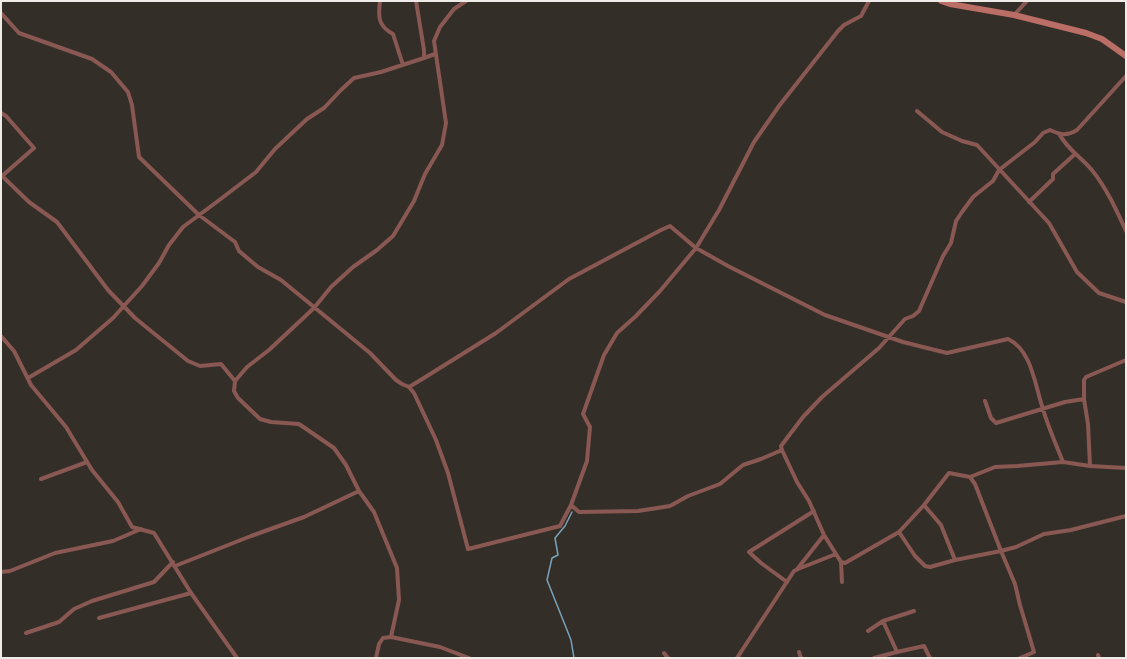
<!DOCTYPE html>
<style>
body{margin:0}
#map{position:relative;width:1127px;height:659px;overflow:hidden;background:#342e28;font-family:Quicksand,sans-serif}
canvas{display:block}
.frame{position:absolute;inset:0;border:2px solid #efebe7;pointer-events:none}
</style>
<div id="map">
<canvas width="1127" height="659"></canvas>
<div class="frame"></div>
</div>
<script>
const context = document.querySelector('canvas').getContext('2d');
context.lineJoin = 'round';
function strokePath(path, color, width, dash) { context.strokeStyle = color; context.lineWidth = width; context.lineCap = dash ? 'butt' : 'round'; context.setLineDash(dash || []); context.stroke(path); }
strokePath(new Path2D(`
 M572,512L565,526L555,538L558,555L552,558L547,580L571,640L574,658`), '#78a3bb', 1.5);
strokePath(new Path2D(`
 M380,1C378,17 378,26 393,34L403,65
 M1,13L19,33L92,59L111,72L128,92L132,105L139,157L199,215L235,242L239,251L258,267L281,280L370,353L396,380L402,384L409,387L419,381L496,333L569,279L661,230L670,226L696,248L728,266L825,315L903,342L947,353L1008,339C1032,350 1035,386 1043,409C1048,427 1056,444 1063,462L1090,466L1126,468
 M1014,15L1027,1
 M424,58L435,54
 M917,111L942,132L962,141L977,145L1049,223L1077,272L1099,293L1126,302
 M1,113L6,116L34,148L2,176
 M1060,135C1067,149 1081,157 1091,169C1106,187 1116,209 1126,231
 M1,175L29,202L57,222L108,290L135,318L188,361L200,366L221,364L235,381
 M1029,202L1053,179V174L1075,154
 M1,336L14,351L31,385L66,427L92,470L118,502L132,527L154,533L191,593L237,658
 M28,378L76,350L113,318L142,286L159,263L169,245L183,227L218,201L256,172L275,149L292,133L307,119L324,108L341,90L354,78L381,72L424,58V50L416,1
 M409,387L414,393L421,408L436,440L448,473L468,549L560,526L571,505L579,512L638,511L670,506L688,496L720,484L743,465L761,459L782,450L781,446L803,417L822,397L879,348L905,319L913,316L919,311L943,256L951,243L956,221L962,212L973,197L993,181L999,170L1035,142L1043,133L1050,130C1061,135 1067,136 1077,130L1126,76
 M985,401L991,418L996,423L1065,402L1084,399
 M782,450L797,482L809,501L824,535L836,554
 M1090,466L1088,424L1084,399V380L1086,377L1126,360
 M970,477L975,484L1001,551L1015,584L1020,605L1034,652L1020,658
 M41,479L87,462
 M571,505L587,461L590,427L583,414L604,355L617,333L636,316L660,291L696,248L719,210L754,142L779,106L838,31L844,25L861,16L869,1
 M924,505L941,525L955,560
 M899,532L915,556L925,566L930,567L955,560L1001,551L1016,547L1044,534L1071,530L1126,516
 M841,562L842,582
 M175,566L251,536L304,517L359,491
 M798,568L824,535
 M1,572L10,571L55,553L113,541L141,529
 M787,582L761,563L749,552L814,511
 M99,618L191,593
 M883,621L914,611
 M868,631L883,621L897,652L924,646L930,658
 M26,633L59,622L74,609L92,601L154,582L173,562
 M391,637L399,600L397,568L374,512L359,491L346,465L334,448L299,424L271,422L260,419L238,398L234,391L235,381L247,367L269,350L314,308L331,287L353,267L377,250L393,236L414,201L425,174L442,145L446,123L434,41L440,27L454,9L466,1
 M799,652L801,658
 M664,653L668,658
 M1098,655L1099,658
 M376,658L379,644L383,638L391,637L440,647L469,658
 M737,658L794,571L798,569L836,554L841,562L845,563L899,532L924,505L949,473L970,477L995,467L1017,466L1063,462
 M874,658L897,652`), '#895852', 4);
strokePath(new Path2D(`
 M941,1L950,4L1014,15L1086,33L1102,39L1126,56`), '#ba6e65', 6);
</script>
